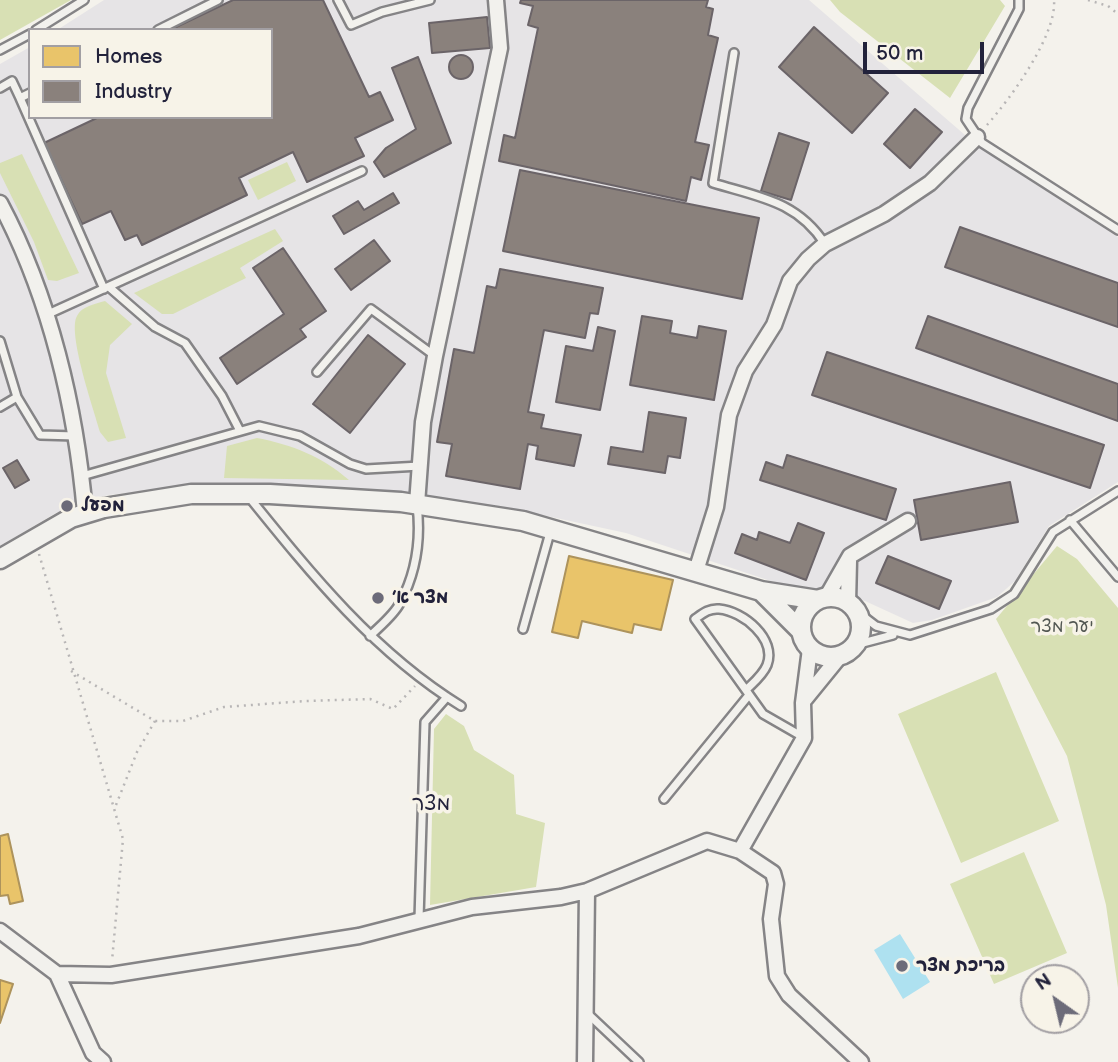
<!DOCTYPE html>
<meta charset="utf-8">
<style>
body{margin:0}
#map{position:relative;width:1118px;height:1062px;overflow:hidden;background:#f4f2ec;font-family:"Balsamiq Sans",sans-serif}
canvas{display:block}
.legend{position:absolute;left:28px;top:28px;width:245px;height:91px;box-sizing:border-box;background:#f7f3e8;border:2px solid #a29fa3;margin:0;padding:9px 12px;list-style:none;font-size:21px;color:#22223b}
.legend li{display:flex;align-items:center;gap:14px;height:35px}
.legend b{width:35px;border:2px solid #a29fa3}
.north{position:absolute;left:1020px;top:964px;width:70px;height:70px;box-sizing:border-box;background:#f7f3e8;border:2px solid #a29fa3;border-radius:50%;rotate:326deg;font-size:19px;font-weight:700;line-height:28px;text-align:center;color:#22223b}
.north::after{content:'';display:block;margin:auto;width:24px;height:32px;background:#6c6b79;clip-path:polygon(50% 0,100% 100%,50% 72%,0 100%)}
.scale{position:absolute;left:863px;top:42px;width:121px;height:32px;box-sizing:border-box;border:4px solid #22223b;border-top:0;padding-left:9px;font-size:21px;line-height:24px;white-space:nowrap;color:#22223b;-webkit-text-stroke:5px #f7f3e8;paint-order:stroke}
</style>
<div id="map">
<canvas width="1118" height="1062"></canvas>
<ul class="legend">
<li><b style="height:19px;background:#e9c46a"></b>Homes</li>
<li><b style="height:19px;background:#8a817c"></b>Industry</li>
</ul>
<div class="north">N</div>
<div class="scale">50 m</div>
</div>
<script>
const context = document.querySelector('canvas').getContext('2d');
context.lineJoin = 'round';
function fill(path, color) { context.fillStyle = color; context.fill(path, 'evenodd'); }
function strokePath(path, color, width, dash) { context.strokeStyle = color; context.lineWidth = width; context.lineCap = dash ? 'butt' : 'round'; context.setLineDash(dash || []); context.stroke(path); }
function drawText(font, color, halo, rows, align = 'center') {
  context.font = font + ' "Balsamiq Sans","Playpen Sans Hebrew",sans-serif'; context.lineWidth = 7; context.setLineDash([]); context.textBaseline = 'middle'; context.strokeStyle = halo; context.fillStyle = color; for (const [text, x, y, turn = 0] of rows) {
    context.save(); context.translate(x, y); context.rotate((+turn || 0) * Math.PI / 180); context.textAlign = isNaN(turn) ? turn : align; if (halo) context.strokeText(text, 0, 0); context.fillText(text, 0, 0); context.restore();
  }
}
fill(new Path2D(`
 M104,0H809L980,148L1118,237V482L1049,526L1015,581L997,597L932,620L913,623L865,601L804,592L626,533L533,513L345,488L229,483L108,495L56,513L0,546V64L30,47V117H271V30H57Z`), '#e6e4e6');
fill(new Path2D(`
 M0,0H71L0,40Z
 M830,0H1000L1005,6L950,98L840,12Z
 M22,154L79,273L57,281L48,280L34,242L0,173V163Z
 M287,162L296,181L258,200L248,180Z
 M275,229L283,241L240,268L246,278L173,314H162L134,293Z
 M105,301L132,324L110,345L106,373L126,438L108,442L100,432C94,410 67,333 77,316C82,306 95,304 105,301Z
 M257,438C293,445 321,456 349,480L224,478L227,446Z
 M1057,546L1077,559L1118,608V988L1106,905L1067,756L996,619Z
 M996,672L1059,821L961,863L898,714Z
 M446,714L464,726L474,750L514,775L516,814L545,823L536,887L430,905L434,729Z
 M1024,852L1067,953L994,984L950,884Z`), '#d8e0b4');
fill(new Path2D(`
 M900,934L930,982L903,999L874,950Z`), '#aee1f0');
const homes = new Path2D(`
 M569,556L673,580L661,630L634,624L632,633L582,621L578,638L552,632Z
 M8,834L23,901L10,904L8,895L0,896V836Z
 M0,980L13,984L0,1023Z`);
fill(homes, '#e9c46a');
strokePath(homes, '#ad935c', 2);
const industry = new Path2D(`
 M233,0H323L369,97L380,92L393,120L355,138L364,156L307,182L293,152L239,178L247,195L142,245L137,235L125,240L111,211L82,224L44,143L99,117H271V30H170Z
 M521,0H708L706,7L713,9L708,35L718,38L695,142L709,145L701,180L691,177L686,201L499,161L504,135L515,138L538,28L528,25L533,6L520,3Z
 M487,17L490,48L432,53L429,23Z
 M814,27L888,93L852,133L779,67Z
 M449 67a12 12 0 1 1 24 0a12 12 0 1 1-24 0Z
 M418,57L451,143L384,177L374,162L386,148L416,129L392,68Z
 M915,109L942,132L910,168L884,144Z
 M779,133L809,143L791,200L761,191Z
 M520,170L759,218L742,299L503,251Z
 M393,193L399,203L344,234L333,216L358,201L364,210Z
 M960,227L1118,283V327L945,267Z
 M374,240L390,261L351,290L335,269Z
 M283,248L326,311L300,329L306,337L237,384L220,358L284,314L253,268Z
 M500,269L603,288L598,314L590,313L585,338L544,330L528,412L544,415L541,428L581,435L574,466L536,459L538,446L528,444L520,489L446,476L452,444L437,442L454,349L474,353L487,286L496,288Z
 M642,316L672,321L670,333L697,338L699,326L726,331L714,400L630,385Z
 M928,316L1118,384V421L916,348Z
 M598,327L615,331L600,410L556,402L566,346L593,351Z
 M368,335L405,364L350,433L313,404Z
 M827,352L1104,445L1090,488L812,395Z
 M649,412L686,418L680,458L668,456L665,473L608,464L611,447L643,452Z
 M787,455L896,489L886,520L760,480L766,462L783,468Z
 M17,460L29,480L15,488L3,468Z
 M1010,482L1018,522L921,540L914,500Z
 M798,523L824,533L806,580L735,553L742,534L757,540L759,532L790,543Z
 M888,556L951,581L939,609L876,583Z`);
fill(industry, '#8a817c');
strokePath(industry, '#6b6468', 2);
const service = new Path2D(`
 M338,0L351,25L382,12L430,0
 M1019,0V9L968,108L966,119L982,143L1118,230
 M36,30L84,0
 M158,30L218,0
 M0,50L30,34
 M734,53L713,183C759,197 797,201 825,244
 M0,88L12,81L20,98L30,93
 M20,98L104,289
 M109,287L155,327L185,343L222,396L240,431
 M46,315L362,171
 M0,341L17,397L40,435L76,436
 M317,372L371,309L435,356
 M0,407L17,397
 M82,476L259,426L300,436L350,464L366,469L420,466
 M249,497C312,575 375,653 461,706
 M1070,520L1118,577
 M855,610L876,626L910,635L991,609L1014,594L1053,532L1118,491
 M523,629L551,529
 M370,636C380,626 394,615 400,603C416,573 421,538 417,505
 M855,645L893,635
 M746,690C753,683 763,675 767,665C777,639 743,611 719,609C709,608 702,614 695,619L763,714L803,737
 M664,799L749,695
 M419,919L425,722L447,697
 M586,1012L639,1062`);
const minor = new Path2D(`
 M0,203C50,297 76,408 85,513
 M417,504L423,422L435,356L500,48L496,0
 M696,571L716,507L729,415L745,371L774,325L790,281L808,259L825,244L884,214L930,183L977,137
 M826,598L850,556L908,521
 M848,603L849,561
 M810,649L803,703L804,738L740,851L773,873L776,884L771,919L777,976L789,995L861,1062
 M805,699L840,656
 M0,931L57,974L111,975L359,936L472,907L561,897L587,891L707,841L740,851
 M57,974L93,1053L103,1062
 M585,1062L587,891`);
const tertiary = new Path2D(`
 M0,559L71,518L104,508L191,494H270L401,502L523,521L761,591L818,600
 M761,591L801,631
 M801 627a30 30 0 1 1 60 0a30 30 0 1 1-60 0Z`);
strokePath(service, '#858486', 12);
strokePath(minor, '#858486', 19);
strokePath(tertiary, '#858486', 23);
strokePath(new Path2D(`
 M1088,0L1108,6L1118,14
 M987,125C1010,99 1057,35 1054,0
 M39,554L123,839L112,961
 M71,671L155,721H183L224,707L306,701L370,699L393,709L415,686
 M116,805L137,752L155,721`), '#b8b6b6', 2.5, [2, 5]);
strokePath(service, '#f2f1ed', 7);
strokePath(minor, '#f2f1ed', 14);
strokePath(tertiary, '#f2f1ed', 18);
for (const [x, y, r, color] of [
 [67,506,7,"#6c6b79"],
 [378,598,7,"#6c6b79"],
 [902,966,7,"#6c6b79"]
]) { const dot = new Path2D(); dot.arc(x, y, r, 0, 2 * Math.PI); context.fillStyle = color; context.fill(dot); strokePath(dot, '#f7f3e8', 2.5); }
drawText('bold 18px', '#22223b', '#f7f3e8', [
 ["מפעל",81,506],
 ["מצר א׳",392,598],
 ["בריכת מצר",916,966]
], 'left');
drawText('18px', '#525752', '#f7f3e8', [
 ["יער מצר",1062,627]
]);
drawText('21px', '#22223b', '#f7f3e8', [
 ["מצר",431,805]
]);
</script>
